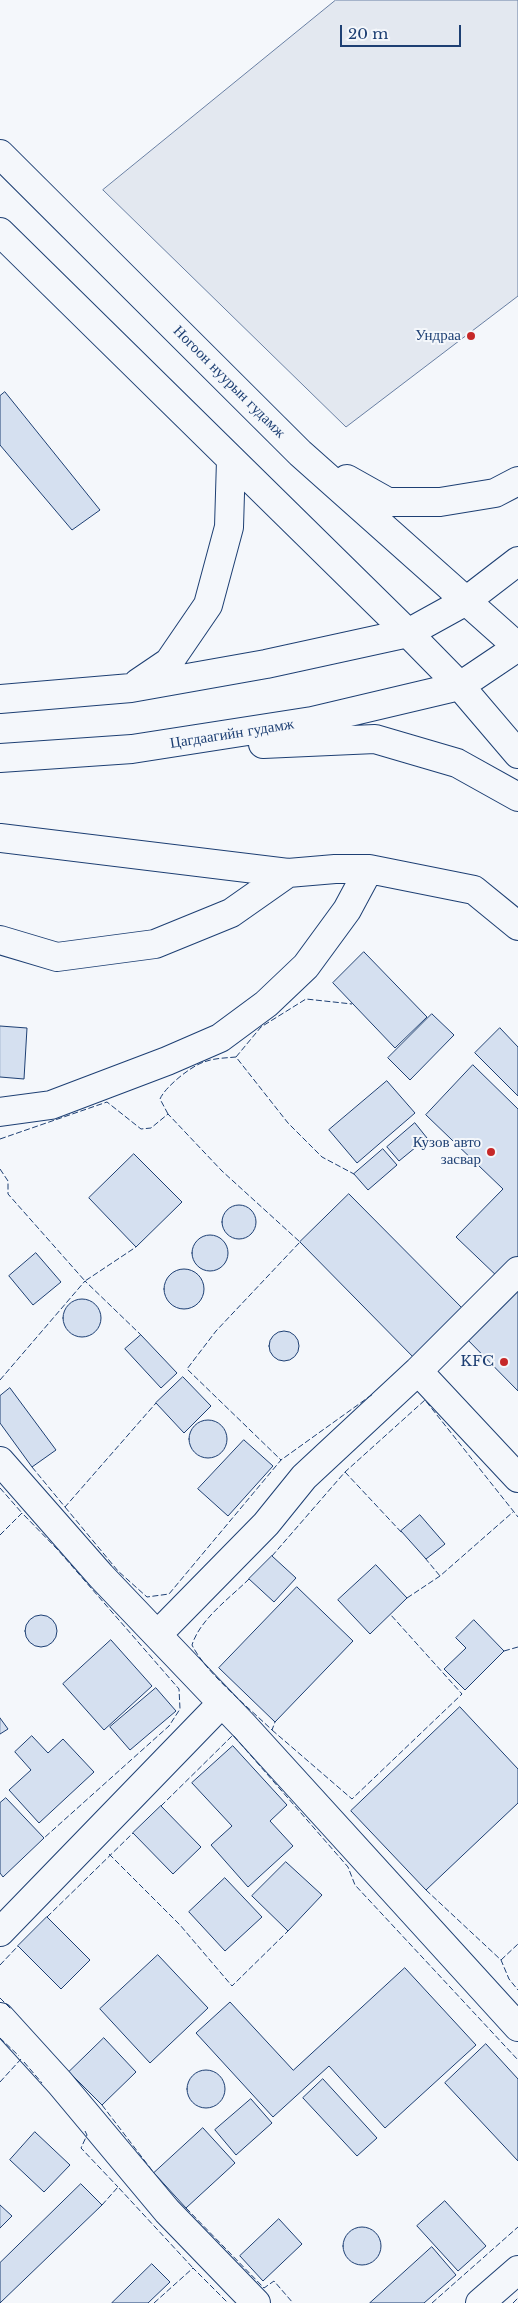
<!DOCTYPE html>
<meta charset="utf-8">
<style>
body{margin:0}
#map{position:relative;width:518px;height:2303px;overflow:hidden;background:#f4f7fb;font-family:"Libre Baskerville",serif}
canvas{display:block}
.scale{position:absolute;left:340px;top:25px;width:121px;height:22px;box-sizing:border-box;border:2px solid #1d3f73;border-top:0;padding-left:6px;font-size:15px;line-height:18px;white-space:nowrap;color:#1d3f73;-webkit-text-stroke:4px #f4f7fb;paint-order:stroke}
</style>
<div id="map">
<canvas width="518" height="2303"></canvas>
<div class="scale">20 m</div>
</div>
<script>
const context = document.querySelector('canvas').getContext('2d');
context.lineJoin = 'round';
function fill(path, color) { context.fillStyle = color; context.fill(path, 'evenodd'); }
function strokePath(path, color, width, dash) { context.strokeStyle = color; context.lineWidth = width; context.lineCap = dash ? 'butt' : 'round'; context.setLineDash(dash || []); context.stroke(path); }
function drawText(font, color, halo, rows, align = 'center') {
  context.font = font + ' "Libre Baskerville",serif'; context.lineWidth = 4; context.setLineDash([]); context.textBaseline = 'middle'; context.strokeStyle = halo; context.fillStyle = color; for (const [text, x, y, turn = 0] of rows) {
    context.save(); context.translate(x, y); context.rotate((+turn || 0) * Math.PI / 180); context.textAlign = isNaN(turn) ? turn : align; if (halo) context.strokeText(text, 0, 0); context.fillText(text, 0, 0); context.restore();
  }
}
const parking = new Path2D(`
 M336,0H518V296L346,427L103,190Z`);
fill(parking, '#e3e8f0');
strokePath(parking, '#687fa3', 1);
const building = new Path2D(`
 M5,392L100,510L72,530L0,445V396Z
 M364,952L427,1017L395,1048L333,983Z
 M432,1014L454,1035L410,1080L388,1058Z
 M0,1026L27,1028L24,1079L0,1077Z
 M500,1028L518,1047V1096L475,1053Z
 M473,1065L518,1109V1260L500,1279L456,1237L503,1189L426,1115Z
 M387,1081L415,1113L357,1163L329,1130Z
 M415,1123L427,1138L399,1161L387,1147Z
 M383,1149L397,1165L368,1190L354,1174Z
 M134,1154L182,1202L136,1247L89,1198Z
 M349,1194L467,1313L418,1362L300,1242Z
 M222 1222a17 17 0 1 1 34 0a17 17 0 1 1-34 0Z
 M192 1253a18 18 0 1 1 36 0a18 18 0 1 1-36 0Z
 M36,1253L61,1282L33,1305L9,1276Z
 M164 1289a20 20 0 1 1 40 0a20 20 0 1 1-40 0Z
 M518,1279V1391L462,1334Z
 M63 1318a19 19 0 1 1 38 0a19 19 0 1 1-38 0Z
 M269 1346a15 15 0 1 1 30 0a15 15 0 1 1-30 0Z
 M141,1335L177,1373L161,1388L125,1349Z
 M183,1377L211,1406L184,1433L156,1403Z
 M10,1388L56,1450L32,1467L0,1423V1396Z
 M189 1439a19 19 0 1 1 38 0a19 19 0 1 1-38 0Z
 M244,1440L273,1466L228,1516L198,1489Z
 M420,1515L445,1544L426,1559L401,1531Z
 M272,1556L296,1578L274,1602L249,1579Z
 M376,1565L407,1598L370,1634L338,1600Z
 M297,1587L353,1641L275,1722L219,1668Z
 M25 1631a16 16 0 1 1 32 0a16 16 0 1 1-32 0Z
 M474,1620L504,1651L465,1690L444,1669L466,1648L456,1638Z
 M111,1640L152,1686L104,1730L63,1684Z
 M156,1688L176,1711L130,1750L110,1727Z
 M460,1707L518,1769V1803L426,1890L351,1811Z
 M0,1718L8,1729L0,1734Z
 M32,1736L48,1753L63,1739L94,1772L39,1823L9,1790L31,1770L15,1752Z
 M233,1746L287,1805L270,1821L293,1846L248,1887L211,1845L232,1826L192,1783Z
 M6,1798L44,1838L3,1877L0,1873V1803Z
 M161,1806L201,1847L173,1874L133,1833Z
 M286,1862L322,1895L288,1931L252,1896Z
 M225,1878L262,1917L225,1951L189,1912Z
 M47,1917L90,1960L61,1989L18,1946Z
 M158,1955L208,2008L150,2063L100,2009Z
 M405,1968L476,2045L385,2128L329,2066L273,2117L196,2033L230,2002L293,2070Z
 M104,2038L136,2072L102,2105L69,2072Z
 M486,2044L518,2079V2161L445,2083Z
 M187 2089a19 19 0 1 1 38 0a19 19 0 1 1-38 0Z
 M323,2079L377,2138L357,2156L303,2098Z
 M251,2099L272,2123L236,2155L215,2130Z
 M203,2128L235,2163L186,2208L154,2173Z
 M35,2132L70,2165L44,2192L10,2160Z
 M81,2184L102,2205L0,2303V2263Z
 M445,2201L486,2246L458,2271L417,2226Z
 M0,2205L12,2216L0,2228Z
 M279,2219L302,2244L263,2281L240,2256Z
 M343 2246a19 19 0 1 1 38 0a19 19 0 1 1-38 0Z
 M432,2247L456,2275L424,2303H370Z
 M152,2264L170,2282L148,2303H112Z`);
fill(building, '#d5e0f0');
strokePath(building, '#1d3f73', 1);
const minor = new Path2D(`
 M0,838L288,873L335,869H369L474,890L518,926
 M0,940L57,957L155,944L231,913L288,873
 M0,1112L51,1105L167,1061L220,1038L266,1004L306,966L347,910L369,869
 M418,1371L518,1478
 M0,1461L101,1576L244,1726L518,2027
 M158,1634L266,1524L304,1477L418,1371L518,1271
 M0,1932L222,1703
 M0,2017L60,2083L167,2211L256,2303
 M480,2303L518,2270`);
const major = new Path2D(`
 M0,154L300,453L518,647
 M0,232L408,633L460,686L518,754
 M347,479L388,502H440L495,493L518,481
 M138,683L169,662L208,605L229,527L231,460
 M0,699L131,688L266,664L408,633L466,601L518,561
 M263,744L375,739L457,763L518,797
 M0,758L132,749L312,721L460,686L518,647`);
strokePath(minor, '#1d3f73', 30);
strokePath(major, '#1d3f73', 30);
strokePath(minor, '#f4f7fb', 28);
strokePath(major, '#f4f7fb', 28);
strokePath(new Path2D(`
 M236,1057L261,1027L306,999L352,1004
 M168,1114L160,1099C165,1087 191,1066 204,1062C214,1058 226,1058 236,1057L288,1123L322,1157L354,1174
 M0,1139L107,1102L141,1129L151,1128L168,1114L222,1171L300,1242L216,1331L187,1369L281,1460
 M0,1169L8,1181V1194L85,1281L136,1247
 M0,1380L85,1281L141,1335
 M32,1467L65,1507L156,1403
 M345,1472L403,1534
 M0,1488L22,1513
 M65,1507L118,1571L147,1597L169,1594L281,1460L373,1394
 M0,1535L22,1513L58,1550L179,1689L180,1709L169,1726L44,1838
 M272,1556L345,1472L425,1400L518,1517
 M425,1558L440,1576
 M249,1579C230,1598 200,1619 192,1645C206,1673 248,1707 272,1730L275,1722
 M407,1598L440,1576L513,1512
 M504,1651L518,1647
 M272,1730L352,1799L462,1694L390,1614
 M161,1806L233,1735L348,1867L355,1885L518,2060
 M109,1854L180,1925L232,1986L288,1931
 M426,1890L501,1960L509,1979L518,1990
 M47,1917L133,1833
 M501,1960L518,1944
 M0,1965L18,1946
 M0,1998L11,2009
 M0,2038L19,2056
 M24,2062L42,2083
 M0,2082L21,2059
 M102,2105L154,2173
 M85,2131L87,2135L81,2148L118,2187
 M102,2205L118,2187L193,2268
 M186,2208L264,2288L274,2281L293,2303
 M154,2303L193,2268L228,2303
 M432,2303L518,2227
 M513,2303L518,2298`), '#1d3f73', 1, [6, 2.5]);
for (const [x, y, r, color] of [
 [471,336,5,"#c62828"],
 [491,1152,5,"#c62828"],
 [504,1362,5,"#c62828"]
]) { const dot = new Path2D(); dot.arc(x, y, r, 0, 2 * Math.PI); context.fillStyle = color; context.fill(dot); strokePath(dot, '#f4f7fb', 2); }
drawText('15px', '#1d3f73', '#f4f7fb', [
 ["Ундраа",461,336],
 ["Кузов авто",481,1143],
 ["засвар",481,1160],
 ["KFC",494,1362]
], 'right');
drawText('15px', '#1d3f73', '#f4f7fb', [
 ["Ногоон нуурын гудамж",229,382,45],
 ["Цагдаагийн гудамж",232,734,-9]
]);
</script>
